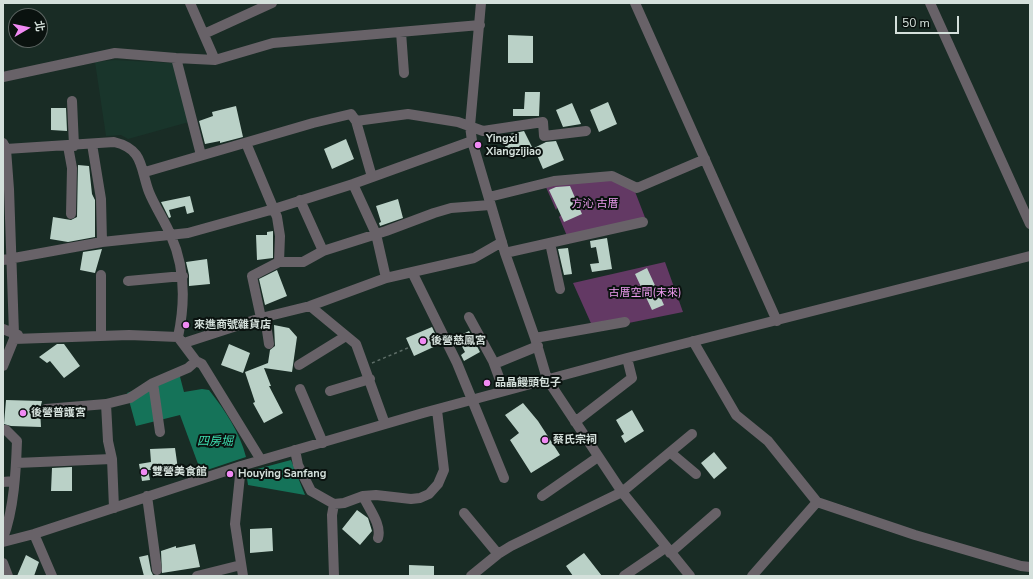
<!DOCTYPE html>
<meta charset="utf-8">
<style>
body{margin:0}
#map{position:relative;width:1033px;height:579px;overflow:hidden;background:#192c25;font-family:"Nunito Sans","Noto Sans TC",sans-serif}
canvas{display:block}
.frame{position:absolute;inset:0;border:4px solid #d4e0db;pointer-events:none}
.north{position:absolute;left:8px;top:8px;width:40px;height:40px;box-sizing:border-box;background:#0a120f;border:1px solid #5b6461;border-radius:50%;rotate:81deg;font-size:11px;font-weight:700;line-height:16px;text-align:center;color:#d4e0db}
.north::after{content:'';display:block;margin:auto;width:14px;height:18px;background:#f18af4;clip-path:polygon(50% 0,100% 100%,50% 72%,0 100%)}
.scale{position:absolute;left:895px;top:16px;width:64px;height:18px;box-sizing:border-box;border:2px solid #d4e0db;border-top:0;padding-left:5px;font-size:12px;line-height:14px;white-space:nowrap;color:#d4e0db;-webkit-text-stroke:3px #0a120f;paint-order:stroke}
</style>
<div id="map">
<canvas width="1033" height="579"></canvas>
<div class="frame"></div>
<div class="north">北</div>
<div class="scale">50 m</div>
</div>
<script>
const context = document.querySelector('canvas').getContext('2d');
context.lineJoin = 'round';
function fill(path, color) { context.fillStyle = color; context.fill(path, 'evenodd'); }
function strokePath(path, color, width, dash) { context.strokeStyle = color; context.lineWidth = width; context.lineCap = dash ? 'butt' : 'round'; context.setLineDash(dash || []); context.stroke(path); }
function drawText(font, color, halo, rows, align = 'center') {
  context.font = font + ' "Nunito Sans","Noto Sans TC",sans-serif'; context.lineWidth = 4; context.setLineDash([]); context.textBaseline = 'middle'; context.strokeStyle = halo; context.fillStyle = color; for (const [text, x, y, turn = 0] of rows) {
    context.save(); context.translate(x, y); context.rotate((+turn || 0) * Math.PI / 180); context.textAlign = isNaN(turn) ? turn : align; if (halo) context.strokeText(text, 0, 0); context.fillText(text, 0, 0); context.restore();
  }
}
fill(new Path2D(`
 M115,60L173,63L189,122L128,139L121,135L106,136L95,62Z`), '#19352b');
fill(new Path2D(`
 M614,179L634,189L646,220L567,236L559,217L561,215L558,206L556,210L545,185Z
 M665,262L683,312L594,330L573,283Z`), '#633964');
fill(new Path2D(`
 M179,373L184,392L202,389L209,390C225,410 240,433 246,457L201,472L180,415L136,426L127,393Z
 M291,460L305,495L248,485L246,472Z`), '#157359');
fill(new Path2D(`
 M508,35L533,36V63H508Z
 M525,92H540L539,116H513V109H524Z
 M608,102L617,124L599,132L590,110Z
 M572,103L581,124L563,127L556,110Z
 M236,106L243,137L220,143V141L205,144L199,121L213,116L212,112Z
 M51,108H66L67,131L51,130Z
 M524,131L532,147L510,158L501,136Z
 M346,139L354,159L332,169L324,149Z
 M556,141L564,160L543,169L534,148L546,142Z
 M78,165L89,166L92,194L95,200V237L68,242L50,239L53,217L71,220L77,217Z
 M570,186L582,214L564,222L549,190L556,187Z
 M190,196L194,212L187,214L185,206L169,210L171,217L169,218L161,202Z
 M398,199L403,218L380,226L379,223L381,222L376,206Z
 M273,231V258L257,260L256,235H267V232Z
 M607,238L612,269L592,272L590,264L599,263L596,247L591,248L590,241Z
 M568,248L572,274L564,275L558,249Z
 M102,249L95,273L80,270L83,252Z
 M207,259L210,284L189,286V275L186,262Z
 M647,268L664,305L652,310L635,274Z
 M277,270L287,296L265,305L259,279Z
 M274,325L289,328L297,337L292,372L264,368L271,386H269L283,413L264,423L253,403L255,402L245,372L268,363L270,350L275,346Z
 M432,327L440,344L414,356L406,338Z
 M469,331L480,352L464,361L461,355L465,352L457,337Z
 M57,344H64L80,366L64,378L50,361L47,363L39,357Z
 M229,344L250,353L243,373L221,365Z
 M6,400L42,401L40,409L41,427L11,426L4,424Z
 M523,403L538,421L560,455L531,473L510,440L519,433L505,415Z
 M632,410L644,431L625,443L621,436L624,434L616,420Z
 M175,448L178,469L148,470L150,480L142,481L139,464L151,462L150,449Z
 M714,452L727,468L714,479L701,463Z
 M72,467V491H51L52,468Z
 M357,510L368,518L372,531L360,545L342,529Z
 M272,528L273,551L250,553V529Z
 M195,544L200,567L162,573L161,551L176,546V548Z
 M584,553L602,576H573L566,566Z
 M26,555L39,562L34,576H17Z
 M148,555L151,571L153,575L144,576L139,557Z
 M409,565L434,566V576H409Z`), '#bad1c7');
strokePath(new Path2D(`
 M372,363L410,347`), '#5d6d67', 1.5, [3, 3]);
strokePath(new Path2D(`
 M190,3L215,60
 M481,3L470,126L472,141L505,253L535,338L547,379L622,492L690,576
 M635,3L777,321
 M930,3L1030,224
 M401,32L404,73
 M204,34L272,3
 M176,58L201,155
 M3,77L115,53L176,58L215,60L273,43L480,25
 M72,101L74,146
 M356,121L372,177
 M3,143L6,149L9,189L14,334V339L3,366
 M246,143L277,217L280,236L279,262
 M92,144L101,199L102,242
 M68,146L72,168L71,214
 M6,149L114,142C144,149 140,168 149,192C155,207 165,221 171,236C185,267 185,304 178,337
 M145,172L313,123L351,114L356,121L408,114L458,122L483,131L543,122L544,136L586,131
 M353,184L376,234L386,278
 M489,197L554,181L612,176L637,188L705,159
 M300,200L323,251
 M550,243L560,289
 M505,253L643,222
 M3,260L102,242L188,233L274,209L353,184L472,141
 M412,272L457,363L504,478
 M101,275V336
 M128,281L183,276
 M310,306L356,344L385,424
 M265,317L269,344
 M469,317L493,361L504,391
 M261,318L252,276L279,262H303L323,251L386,231L434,213L451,208L490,205
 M3,329L18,335
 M535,338L625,322
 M14,339L129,335L178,337L196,361L202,364L261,460
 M693,341L736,415L768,441L817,502L752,576
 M184,343L261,318L310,306L386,278L474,258L502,242
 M499,362L538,346
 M299,365L346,336
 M153,383L160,432
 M300,389L323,443
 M330,391L370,379
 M106,404L108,441L112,459L114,508
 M46,409L106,404L130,398L153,383L188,368L196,361
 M575,422L632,378L627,358
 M3,430H6L17,441C16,470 14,510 3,538
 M295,450L298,465L311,491L334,504L332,515L334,576
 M671,453L696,474
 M16,463L112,459
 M241,466L235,524L243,576
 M3,482L14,481
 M147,496L157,570
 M363,496C369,509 382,525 378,538
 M542,496L598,457
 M817,502L915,535L1021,566L1030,567
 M334,504L344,503L363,496L376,495L411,499L420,498L429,494L438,484L444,470L437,410
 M464,513L498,554
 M34,534L52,576
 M3,542L34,534L241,466L423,413L627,358L1030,256
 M670,553L716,513
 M3,563L8,576
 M197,576L241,565
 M471,576L498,554L511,546L622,492L692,434
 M624,576L665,548`), '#686268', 10);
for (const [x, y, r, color] of [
 [478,145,4,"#f18af4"],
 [186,325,4,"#f18af4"],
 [423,341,4,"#f18af4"],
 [487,383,4,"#f18af4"],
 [23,413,4,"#f18af4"],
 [545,440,4,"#f18af4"],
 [144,472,4,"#f18af4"],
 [230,474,4,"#f18af4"]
]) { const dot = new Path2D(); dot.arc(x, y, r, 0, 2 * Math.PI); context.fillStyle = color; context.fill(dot); strokePath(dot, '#0a120f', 1.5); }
drawText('bold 11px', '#d4e0db', '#0a120f', [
 ["Yingxi",486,139],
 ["Xiangzijiao",486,152],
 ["來進商號雜貨店",194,325],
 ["後營慈鳳宮",431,341],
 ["品晶饅頭包子",495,383],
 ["後營普護宮",31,413],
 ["蔡氏宗祠",553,440],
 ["雙營美食館",152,472],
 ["Houying Sanfang",238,474]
], 'left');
drawText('11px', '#ee9cf0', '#0a120f', [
 ["方沁 古厝",595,204],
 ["古厝空間(未來)",645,293]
]);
drawText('italic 12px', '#3edeb0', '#0a120f', [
 ["四房堀",215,442]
]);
</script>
